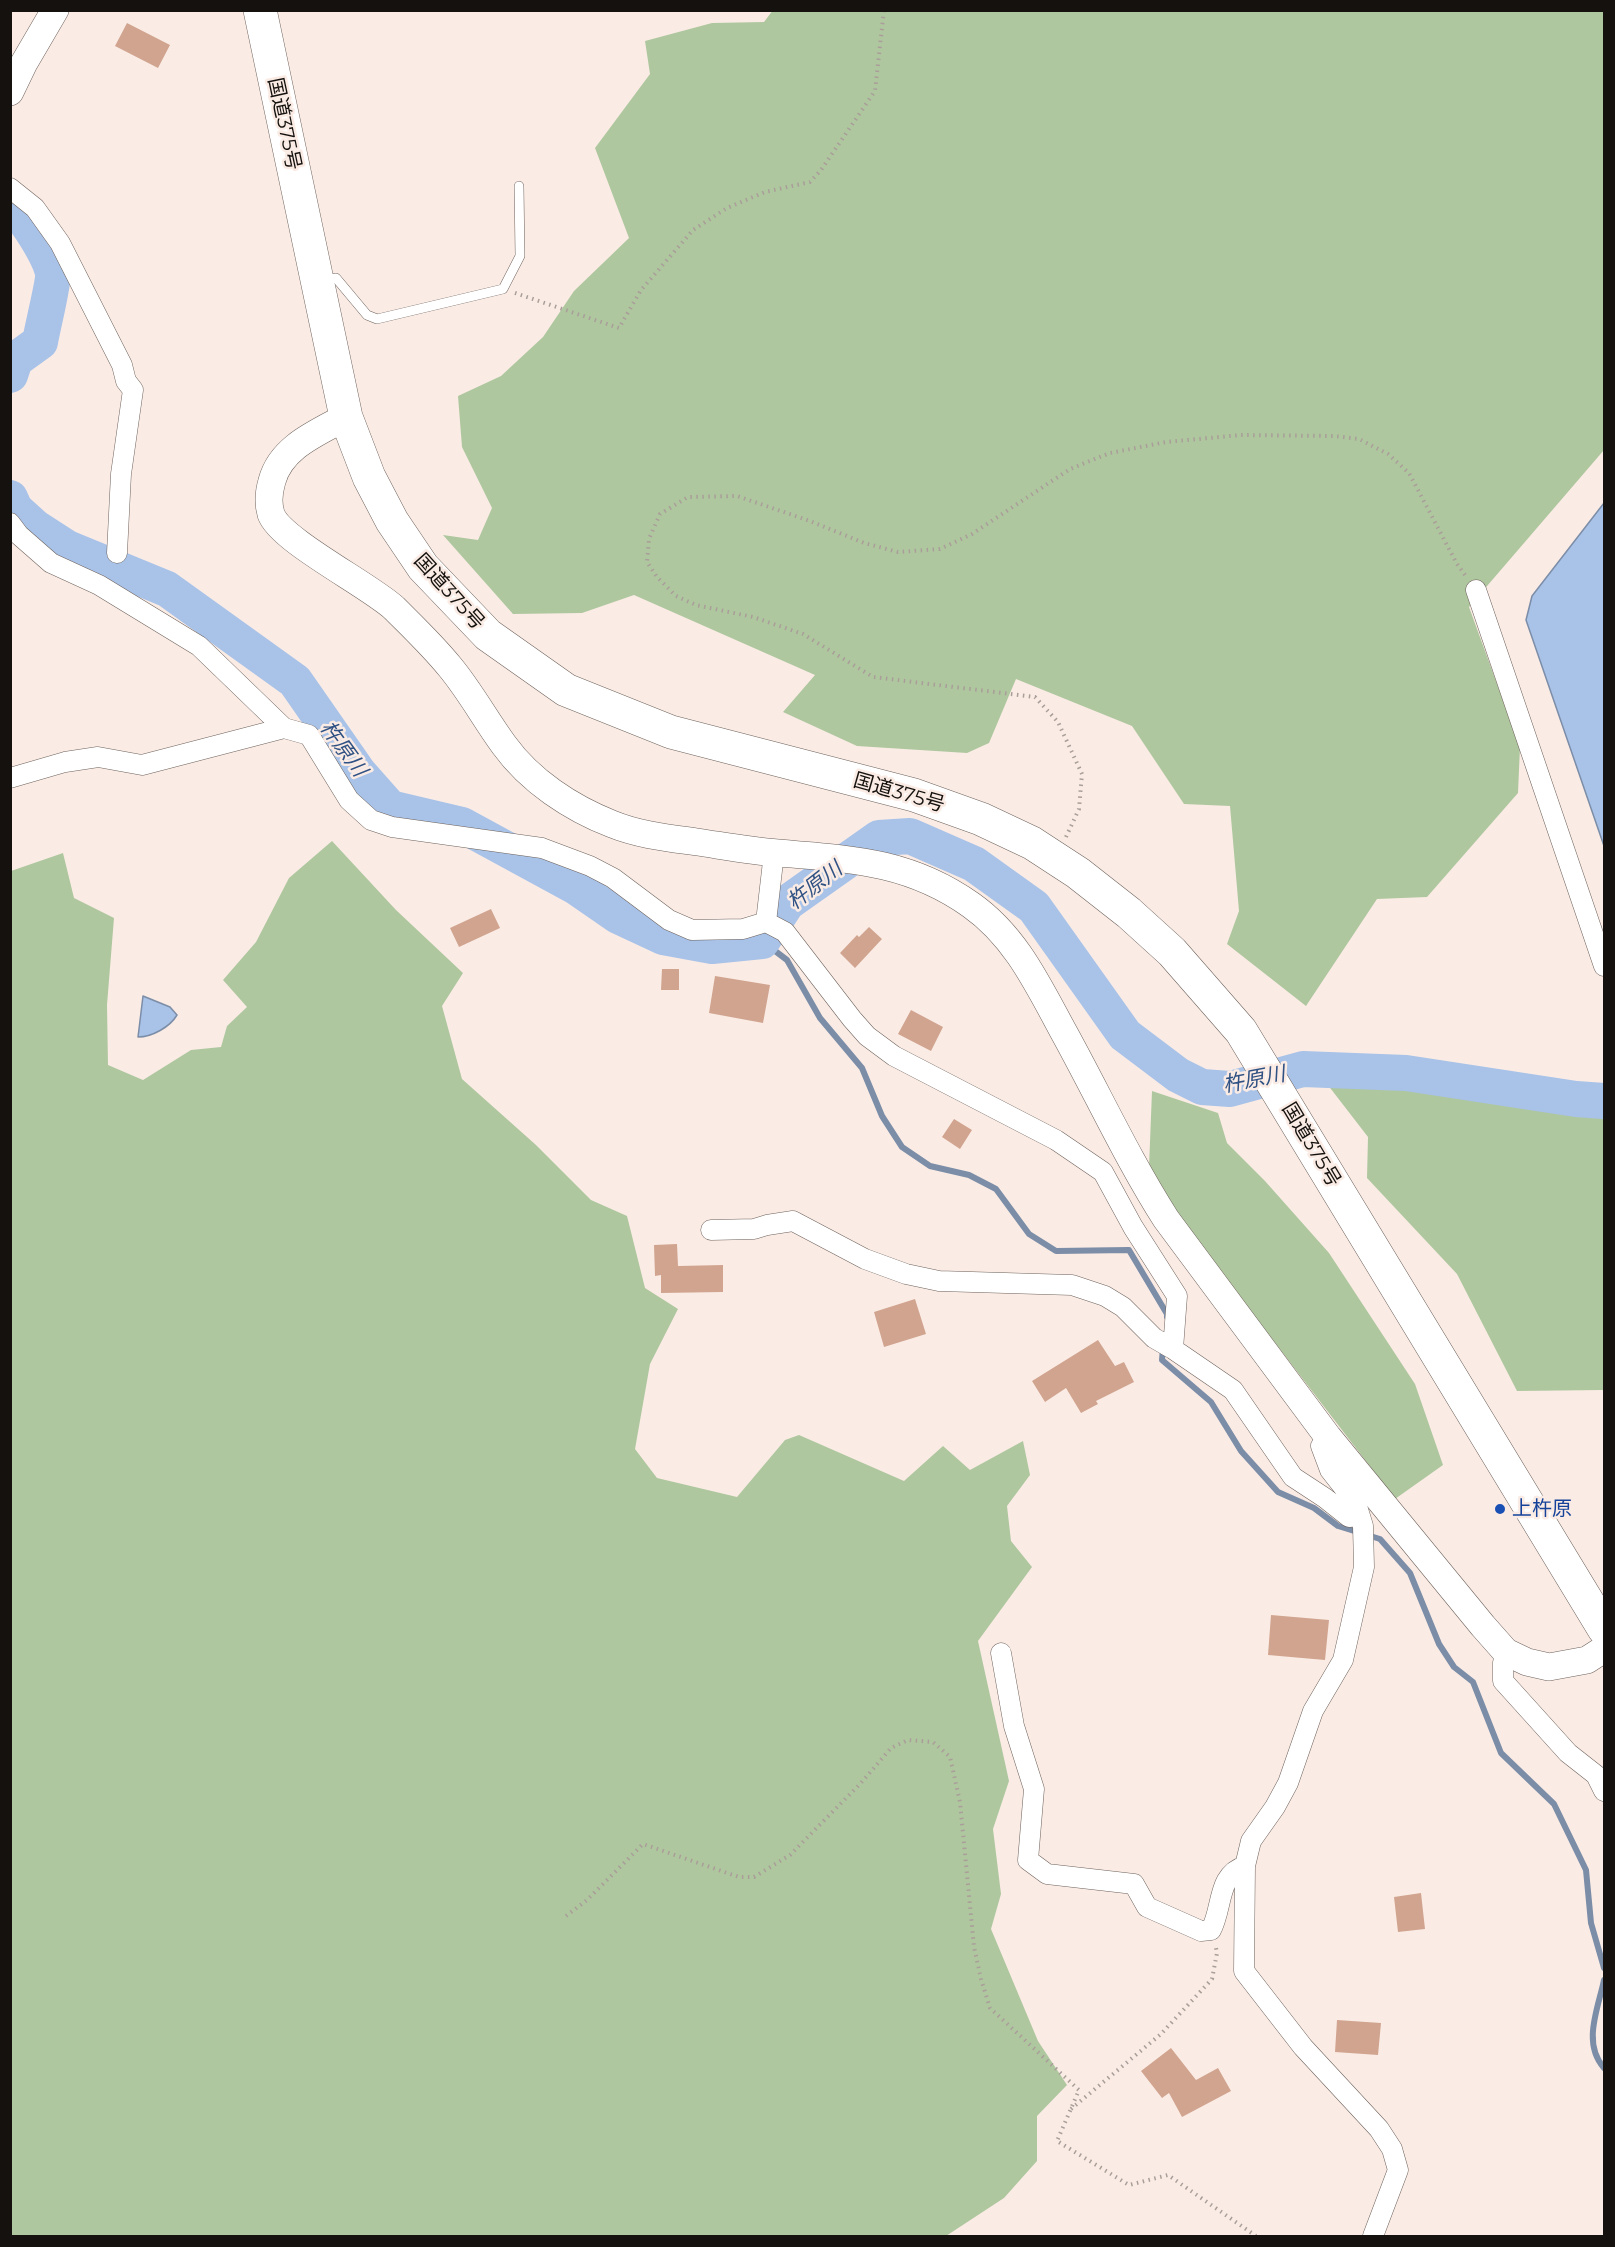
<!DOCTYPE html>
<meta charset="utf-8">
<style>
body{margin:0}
#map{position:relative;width:1615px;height:2247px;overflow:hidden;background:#faece5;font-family:Montserrat,sans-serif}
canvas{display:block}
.frame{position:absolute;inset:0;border:12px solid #15110e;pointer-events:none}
</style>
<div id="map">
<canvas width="1615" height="2247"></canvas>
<div class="frame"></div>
</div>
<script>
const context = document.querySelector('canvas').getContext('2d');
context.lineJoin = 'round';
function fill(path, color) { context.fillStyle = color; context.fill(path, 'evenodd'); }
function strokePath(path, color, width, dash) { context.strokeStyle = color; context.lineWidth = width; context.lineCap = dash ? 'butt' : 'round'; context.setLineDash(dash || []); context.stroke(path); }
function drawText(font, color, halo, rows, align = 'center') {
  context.font = font + ' Montserrat,"Noto Sans JP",sans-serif'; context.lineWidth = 5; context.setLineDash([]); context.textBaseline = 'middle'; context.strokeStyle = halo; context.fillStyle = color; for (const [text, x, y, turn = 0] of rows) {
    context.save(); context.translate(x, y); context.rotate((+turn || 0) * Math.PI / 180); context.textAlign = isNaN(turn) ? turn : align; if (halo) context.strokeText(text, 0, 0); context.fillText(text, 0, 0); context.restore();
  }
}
fill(new Path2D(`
 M773,10L1604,11V450L1469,607L1520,747L1518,793L1427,897L1377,899L1306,1006L1227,944L1239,911L1230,806L1184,804L1132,726L1016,679L989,743L967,753L857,746L783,712L815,675L634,595L582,613L513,614L443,535L478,540L492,508L462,447L458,396L501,376L543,337L574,291L629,238L595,148L650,74L645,41L712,23L764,22Z
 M332,841L396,910L463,973L442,1006L462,1079L536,1145L591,1200L627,1216L645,1288L678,1309L650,1364L635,1449L657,1478L737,1497L785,1440L799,1435L904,1481L943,1446L970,1470L1023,1441L1030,1475L1007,1506L1011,1541L1032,1567L978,1641L1009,1781L993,1829L1001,1894L991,1929L1038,2041L1067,2085L1037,2116V2161L1004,2198L946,2236H11V871L63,853L74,898L114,918L107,1005L108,1065L143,1080L191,1050L221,1047L227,1026L247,1007L223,980L256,942L289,878Z
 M1324,1080L1412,1086L1604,1110V1390L1517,1391L1457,1274L1367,1178L1368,1137Z
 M1152,1091L1218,1113L1227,1143L1265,1181L1329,1253L1415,1384L1443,1465L1395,1499L1189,1231L1149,1167Z`), '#afc79f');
const water = new Path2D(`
 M1604,503V846L1526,620L1532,596Z
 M143,996L170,1007L177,1015C170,1027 152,1037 138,1037Z`);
fill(water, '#a8c2e8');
strokePath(water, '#7c8da7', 1.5);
strokePath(new Path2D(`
 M762,941L787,960L820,1018L862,1068L882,1116L902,1147L930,1166L969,1175L996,1189L1029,1234L1056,1251L1129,1250L1167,1314V1317
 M1163,1348L1162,1360L1211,1402L1241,1451L1278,1492L1314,1508L1338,1526L1380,1539L1410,1573L1439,1644L1454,1667L1473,1682L1501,1753L1554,1804L1586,1870L1591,1923L1604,1968
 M1604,1980C1598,2009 1582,2043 1604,2068`), '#7c8da7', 6);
strokePath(new Path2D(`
 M10,207C24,212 50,258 53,273C54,282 42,329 40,342L15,360L10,375
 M10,498L15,509L36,528L67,548L167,589L295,681L359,773L390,808L462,825L576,887L618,916L663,937L712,946L762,941L787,903L879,838L910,836L974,864L1034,907L1125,1035L1178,1075L1202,1087L1230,1089L1303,1069L1406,1073L1576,1099L1604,1101`), '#a8c2e8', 36);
fill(new Path2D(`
 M127,23L170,45L158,68L115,46Z
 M491,909L500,928L459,947L450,928Z
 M869,927L882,939L855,968L840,953L857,935L859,937Z
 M662,969H679V990H661Z
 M715,976L770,985L763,1023L709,1013Z
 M911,1010L943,1027L931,1051L898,1034Z
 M954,1119L972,1130L960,1149L942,1137Z
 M677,1244L678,1266L723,1265V1292L661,1293V1275L655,1276L654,1245Z
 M915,1299L926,1334L884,1347L874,1312Z
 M1098,1340L1115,1366L1124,1362L1134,1382L1096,1401L1098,1404L1081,1413L1066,1388L1045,1402L1032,1381Z
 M1271,1615L1329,1620L1325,1660L1268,1655Z
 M1421,1893L1425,1929L1398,1932L1394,1897Z
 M1337,2020L1381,2023L1378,2055L1335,2052Z
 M1171,2048L1196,2080L1218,2068L1231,2091L1182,2117L1169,2093L1162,2098L1141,2071Z`), '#d1a48f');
const lane = new Path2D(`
 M322,280L336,278L367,315L377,319L503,289L520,256L519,186`);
const street = new Path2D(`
 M10,188L35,208L60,243L122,365L126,381L133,390L121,474L117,553
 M10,523L19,535L51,563L99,585L199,646L284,728
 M1476,590L1604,966
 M10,778L65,762L98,757L142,765L284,728L309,735L349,800L371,820L392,827L542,848L590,866L613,878L669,920L692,930L743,929L766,922L774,853
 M766,922L785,932L852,1019L867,1036L894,1056L1056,1140L1103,1172L1133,1227L1177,1296L1173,1349
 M711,1230L754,1229L767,1225L793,1221L865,1259L906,1274L939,1281L1072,1285L1105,1296L1123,1307L1154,1338L1173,1349L1233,1390L1293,1477L1325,1498L1349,1517L1359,1516
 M1328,1437L1321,1446L1330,1470L1356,1503L1363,1526L1364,1567L1343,1660L1313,1711L1288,1783L1275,1807L1251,1841L1245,1866L1244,1971L1303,2047L1379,2129L1392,2149L1398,2170L1373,2236
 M1506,1652L1503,1663V1681L1568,1753L1596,1775L1604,1791
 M1001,1653L1014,1726L1034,1789L1028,1860L1047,1874L1134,1884L1147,1907L1201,1931L1211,1930C1223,1908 1217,1874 1245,1866`);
const secondary = new Path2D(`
 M10,92L24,63L55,10
 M346,417C317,433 281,447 272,481C269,491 268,504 271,514C280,540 369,585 394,608C413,627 433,646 450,667C470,691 485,719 504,745C530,781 571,808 612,824C639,835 668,838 697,842C724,846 751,851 778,853C850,859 909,861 971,905C1015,936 1037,983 1062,1029C1097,1092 1127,1158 1166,1219L1328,1437L1483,1626L1506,1652L1527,1662L1549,1667L1587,1660L1604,1649`);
const highway = new Path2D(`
 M260,10L346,417L369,477L392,521L423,567L488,635L566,690L671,732L914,795L981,819L1032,843L1078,873L1129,913L1172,952L1241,1031L1604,1629`);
strokePath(lane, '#6e625c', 10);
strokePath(street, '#6e625c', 21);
strokePath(secondary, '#6e625c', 28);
strokePath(highway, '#6e625c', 34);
strokePath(new Path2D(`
 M515,293L619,328L641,290L693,230L727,208L765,192L810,182L821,170L875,91L884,10
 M1066,837L1079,809L1082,774L1058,722L1035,697L873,677L803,634L753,617L696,605L676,596L657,577L647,562L649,539L660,514L688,497L737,496L810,521L864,543L898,552L940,549L972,534L1070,469L1110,453L1166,442L1241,435L1334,436L1359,439L1388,454L1409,473L1457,564L1465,575
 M566,1916L587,1900L643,1844L739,1877H754L790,1855L861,1783L891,1748L908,1740L933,1742L950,1757L960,1802L974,1947L981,1979L990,2008L1079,2090L1057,2141L1129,2185L1168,2175L1256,2236
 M1071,2109L1161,2034L1212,1979L1217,1953L1216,1948`), '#a99e99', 4, [1.5, 4.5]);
strokePath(lane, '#fff', 9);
strokePath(street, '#fff', 20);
strokePath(secondary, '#fff', 27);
strokePath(highway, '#fff', 33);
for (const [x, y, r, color] of [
 [1500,1509,6,"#1a4fb4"]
]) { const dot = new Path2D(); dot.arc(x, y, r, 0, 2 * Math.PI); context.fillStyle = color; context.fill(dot); strokePath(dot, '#faece5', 2); }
drawText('20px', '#15110e', '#faece5', [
 ["国道375号",284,124,78],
 ["国道375号",449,592,48],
 ["国道375号",899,793,16],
 ["国道375号",1311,1145,59]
]);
drawText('20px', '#164399', '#faece5', [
 ["上杵原",1512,1509]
], 'left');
drawText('italic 21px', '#305183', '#faece5', [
 ["杵原川",343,749,54],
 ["杵原川",815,886,-38],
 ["杵原川",1254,1080,-11]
]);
</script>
